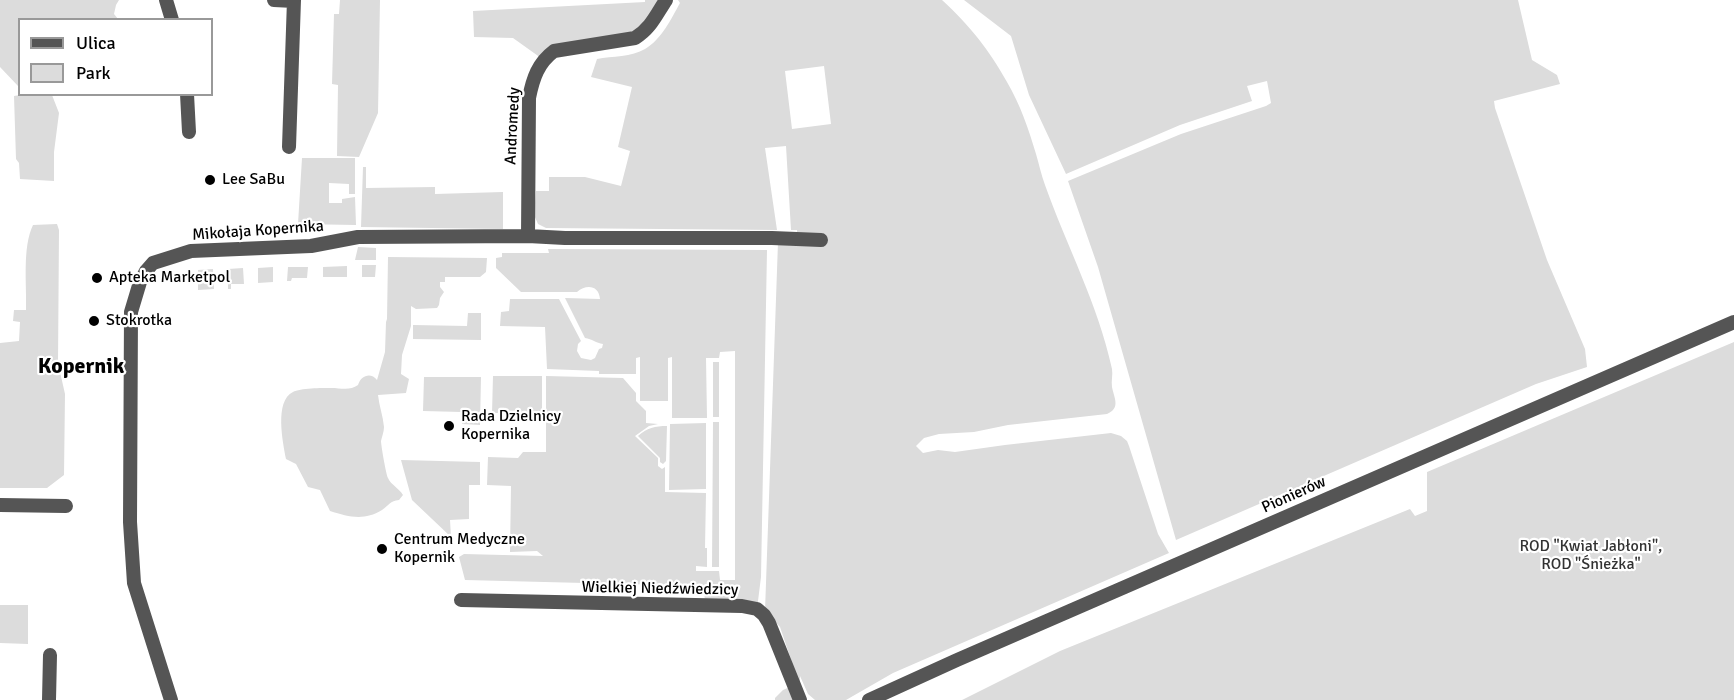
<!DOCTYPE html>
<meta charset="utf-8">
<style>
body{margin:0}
#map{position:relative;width:1734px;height:700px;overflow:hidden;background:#fff;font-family:Signika,sans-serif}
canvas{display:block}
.legend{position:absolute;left:18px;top:18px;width:195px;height:78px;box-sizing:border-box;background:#fff;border:2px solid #999;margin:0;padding:8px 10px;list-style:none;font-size:18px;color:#000}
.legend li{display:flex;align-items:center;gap:12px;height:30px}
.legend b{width:30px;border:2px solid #999}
</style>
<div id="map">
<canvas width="1734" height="700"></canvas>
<ul class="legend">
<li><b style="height:8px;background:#555"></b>Ulica</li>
<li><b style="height:16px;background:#dcdcdc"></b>Park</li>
</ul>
</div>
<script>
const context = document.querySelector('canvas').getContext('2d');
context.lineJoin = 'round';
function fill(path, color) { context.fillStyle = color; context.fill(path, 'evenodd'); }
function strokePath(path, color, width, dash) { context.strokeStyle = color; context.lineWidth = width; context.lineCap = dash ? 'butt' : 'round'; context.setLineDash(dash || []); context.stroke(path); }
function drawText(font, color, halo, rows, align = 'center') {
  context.font = font + ' Signika,sans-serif'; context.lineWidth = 4.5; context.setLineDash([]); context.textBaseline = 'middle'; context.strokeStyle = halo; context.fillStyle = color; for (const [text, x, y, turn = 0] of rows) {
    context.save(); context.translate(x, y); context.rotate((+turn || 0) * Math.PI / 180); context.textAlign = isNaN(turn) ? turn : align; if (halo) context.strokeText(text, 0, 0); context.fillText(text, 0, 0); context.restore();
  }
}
fill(new Path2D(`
 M0,0H119L116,5L114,14L118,19L20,20V86H18L0,67Z
 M340,0H380L378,113L359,157L337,156L338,85L332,84L334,14H339Z
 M645,0H659L650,16L635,34L541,58L513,38L474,37L473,11L645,2Z
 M678,0H942C970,26 988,48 1007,82C1020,104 1029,130 1036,154C1039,164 1041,174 1045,185C1067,247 1098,304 1112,369C1113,375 1111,381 1112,387C1114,398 1121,408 1107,414L1008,425L974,432L939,434L924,438L916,446L923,453L938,450L955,452L1005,445L1111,433L1121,436L1127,441L1129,446L1158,534L1169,553L893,673L846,700H815L808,694L800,676V684L804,700H775V698L783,690L799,683L780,627L765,611L778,242H797V230H791L786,146L765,148L777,230L546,228L538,224L534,215L536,191H549V177H585L621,186L630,151L618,147L632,87L591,77L597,59C612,56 632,57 645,49C662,39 671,19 680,3ZM824,66L831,124L792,129L785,71Z
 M964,0H1518L1532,60L1557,75L1560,84L1494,101L1495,108L1547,260L1585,349L1587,367L1536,384L1176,540L1098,267L1068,181L1181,134L1266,106L1271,103L1267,81L1247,86L1252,101L1180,125L1066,174L1029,95L1011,36Z
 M20,95H52L59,113L54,152V181L20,179L19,163L16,159L14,96Z
 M302,158H355V194H349V184L329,183V203H342V199L355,197L356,225L298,224Z
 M363,167H366V188L435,187V194L503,192V229L361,227Z
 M57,224L59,230L58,363L65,394L64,475L47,488H0V343L19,341L20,322L13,321L14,310H26C27,285 22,248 33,225Z
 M358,247L376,248V260H355Z
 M548,249L767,250L761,577L757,609L705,604L704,586L465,580L459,557L464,554L543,556L537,551L510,552L511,486L487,485L488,457L518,458L523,452H546V376L623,378L636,393V401L646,411V423L658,424L649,426L635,436L658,458V466L662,469L665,467V492L706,493L705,548H707V567L696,566V571H719L720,580H735V351L720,352L719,358H706L707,418H672V357L668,358V401H640V357L636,358V374H599V371L547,369L545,327L500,326L501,312L509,311L510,299H559L581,341L578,344L577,351L581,358L591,360L595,358L599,349L602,348L603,344C596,343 592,339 585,338L565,298L600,299C599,285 586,284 577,292H521L496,268V258L502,257V253H549Z
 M388,257L487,258L486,272L480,277H445V282H440V287L444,292L440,298L439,305L437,308L416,309L411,306V326L402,355L401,374L409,379L406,393L378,395C379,405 383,416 384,427C384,432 382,436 381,441C381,445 386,474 388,478C391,485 399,488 403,495L399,500C390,501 389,505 382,510C364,521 349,517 330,511L320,490L308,487L296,464L286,459C283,443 274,401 293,392C300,388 322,388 331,388C341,388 350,391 358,385C361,375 371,372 377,380L385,352L386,322L387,319Z
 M362,265H376L375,277H362Z
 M347,266V277H323V267Z
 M273,267V282L258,283V268Z
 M288,267H308L307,278H292L291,281H287Z
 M243,268L244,284H231V289H228V269Z
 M213,269L214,289L198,290V270Z
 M468,313H481V340L413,339V325L467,326Z
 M1734,342V700H962L1060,651L1410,509L1415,516L1427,511V472Z
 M713,362H719V417H713Z
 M493,376H542V413H492Z
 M424,377H481L480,425L462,424V412L423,411Z
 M713,422H719V567H712Z
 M706,423V489L669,490L670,424Z
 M667,426L666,461L663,464L660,462V458L638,436C647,428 655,426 667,426Z
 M401,460L480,462V485H469V519L450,520L451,537L412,500Z
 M0,605H28V644L0,643Z`), '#dcdcdc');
strokePath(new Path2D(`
 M166,0L172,20
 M274,0L294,1
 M187,94L189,132
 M289,147L294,0
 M528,236L529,98C533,78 538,63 554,51L635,38C651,28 656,15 666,0
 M0,505L66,506
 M461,600L742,606L757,609L764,615L769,623L800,700
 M49,700L50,655
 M171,700L134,583L130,522L131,312L140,282L146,271L153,263L191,251L311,246L358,237L528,236L565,238H772L821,240
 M869,700L957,660L1734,322`), '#555', 14);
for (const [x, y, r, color] of [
 [210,180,6,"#000"],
 [97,278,6,"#000"],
 [94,321,6,"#000"],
 [449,426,6,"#000"],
 [382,549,6,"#000"]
]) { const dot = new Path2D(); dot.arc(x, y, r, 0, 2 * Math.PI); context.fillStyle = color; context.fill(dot); strokePath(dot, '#fff', 2); }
drawText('16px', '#000', '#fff', [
 ["Andromedy",513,126,-87],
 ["Mikołaja Kopernika",258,231,-4],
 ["Pionierów",1294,495,-24],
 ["Wielkiej Niedźwiedzicy",660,589,1]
]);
drawText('16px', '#000', '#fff', [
 ["Lee SaBu",222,180],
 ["Apteka Marketpol",109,278],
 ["Stokrotka",106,321],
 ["Rada Dzielnicy",461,417],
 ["Kopernika",461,435],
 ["Centrum Medyczne",394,540],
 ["Kopernik",394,558]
], 'left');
drawText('16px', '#333', '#fff', [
 ["ROD \"Kwiat Jabłoni\",",1591,547],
 ["ROD \"Śnieżka\"",1591,565]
]);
drawText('bold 22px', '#000', '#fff', [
 ["Kopernik",81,367]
]);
</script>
